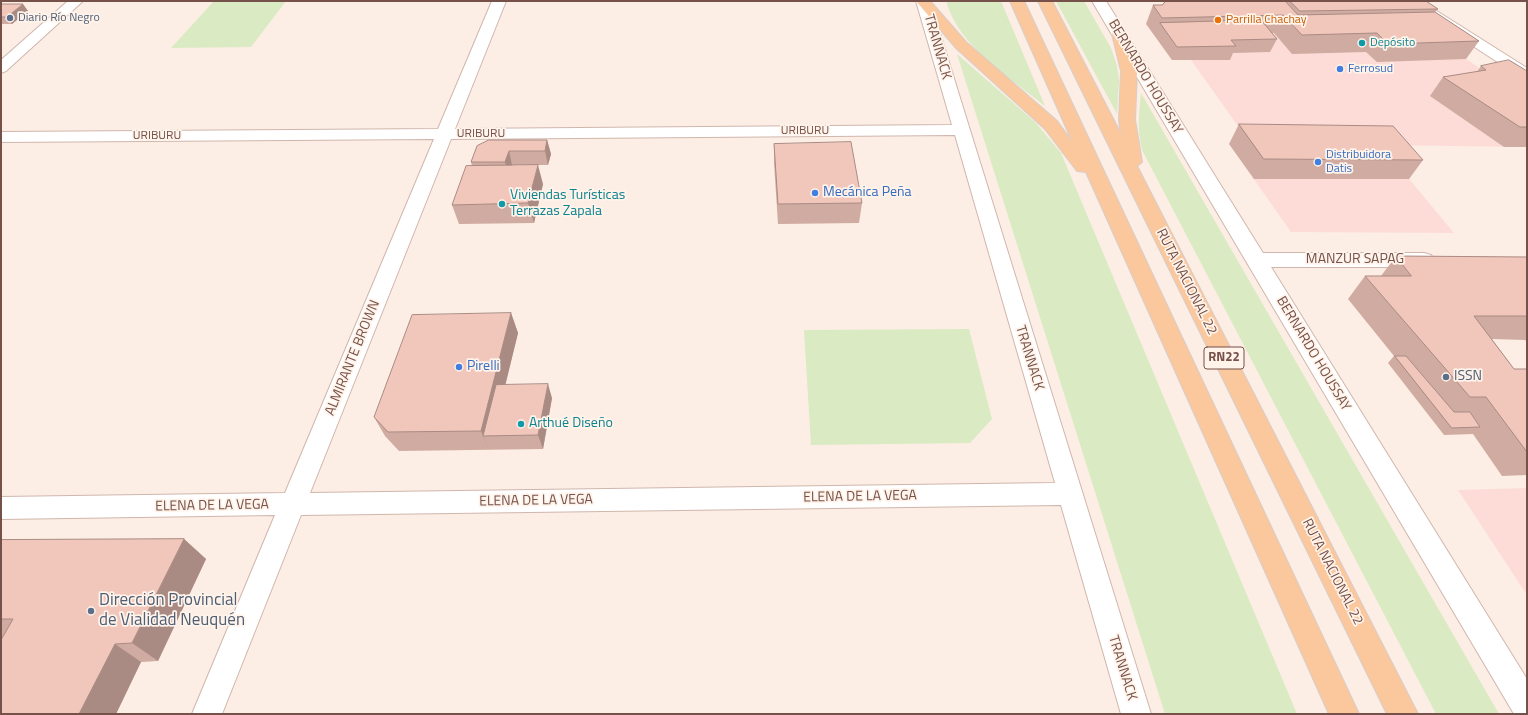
<!DOCTYPE html>
<meta charset="utf-8">
<style>
body{margin:0}
#map{position:relative;width:1528px;height:715px;overflow:hidden;background:#fceee4;font-family:"Titillium Web",sans-serif}
canvas{display:block}
.frame{position:absolute;inset:0;border:2px solid #755149;pointer-events:none}
</style>
<div id="map">
<canvas width="1528" height="715"></canvas>
<div class="frame"></div>
</div>
<script>
const context = document.querySelector('canvas').getContext('2d');
context.lineJoin = 'round';
function fill(path, color) { context.fillStyle = color; context.fill(path, 'evenodd'); }
function strokePath(path, color, width, dash) { context.strokeStyle = color; context.lineWidth = width; context.lineCap = dash ? 'butt' : 'round'; context.setLineDash(dash || []); context.stroke(path); }
function drawText(font, color, halo, rows, align = 'center') {
  context.font = font + ' "Titillium Web",sans-serif'; context.lineWidth = 3.5; context.setLineDash([]); context.textBaseline = 'middle'; context.strokeStyle = halo; context.fillStyle = color; for (const [text, x, y, turn = 0] of rows) {
    context.save(); context.translate(x, y); context.rotate((+turn || 0) * Math.PI / 180); context.textAlign = isNaN(turn) ? turn : align; if (halo) context.strokeText(text, 0, 0); context.fillText(text, 0, 0); context.restore();
  }
}
fill(new Path2D(`
 M1260,1H1380L1527,100V147L1381,145L1454,233L1291,232L1229,144L1250,143L1191,60H1172L1155,36L1288,33Z
 M1527,488V595L1458,490Z`), '#fddcd7');
fill(new Path2D(`
 M214,1H286L251,47L171,48Z
 M946,1H1001L1045,106C1009,77 959,47 946,1Z
 M1056,1H1084L1111,48L1117,66L1119,81L1117,114Z
 M957,54L1035,122L1061,153L1297,714H1165Z
 M1141,93L1499,714H1436L1142,150C1137,131 1139,113 1141,93Z
 M969,329L992,419L970,443L811,445L804,330Z`), '#daeac2');
const minor = new Path2D(`
 M68,1H83L6,71L1,73V60Z
 M492,1H506L455,129L952,125L916,1H930L1151,714H1121L1061,505L301,515L222,714H192L275,515L1,519V497L285,493L434,139L1,142V132L438,129ZM955,135L1055,483L310,493L451,139Z
 M1092,1H1106L1263,253H1424L1431,255L1434,260L1431,265L1424,267H1271L1527,679V714H1514Z
 M1404,1H1421L1527,68V80L1522,78Z`);
const major = new Path2D(`
 M916,1H930L966,42L1057,121L1073,143L1010,1H1024L1359,714H1329L1086,172L1077,171L1045,129L956,48Z
 M1038,1H1052L1121,134L1119,120L1121,71L1112,34L1114,31H1124L1126,34L1137,71L1135,120L1142,162L1137,166L1418,714H1387Z`);
strokePath(minor, '#d0b6ad', 2);
strokePath(major, '#d8cecc', 2);
fill(minor, '#fff');
fill(major, '#fbc79c');
fill(new Path2D(`
 M1166,1H1426L1438,9L1435,12L1479,41L1466,59L1377,62L1366,52L1292,54L1274,33H1272L1277,39L1270,52L1233,53L1230,60H1172L1146,24L1153,5H1162Z
 M1,4L28,11L12,24H1Z
 M1481,66L1527,71V147H1504L1430,96L1443,77L1477,72Z
 M1239,124L1423,160L1409,179H1254L1229,144Z
 M547,140L551,154L548,165H512L543,184L534,223L459,224L452,205L472,166L471,162L477,146Z
 M774,144L862,203L859,223L778,224L774,163Z
 M1396,256L1527,257V342L1525,340L1492,339L1514,369H1527V475L1502,476L1473,434L1444,435L1388,363L1394,356L1348,299L1365,276H1381Z
 M511,313L518,333L505,385L552,398L543,449L399,451L385,436L374,417Z
 M184,539L206,559L158,661L141,662L116,714H1L2,638H1V540Z`), '#d0aba1');
fill(new Path2D(`
 M23,4L28,11L12,24L7,17Z
 M547,140L551,154L548,165L545,151Z
 M509,151L512,165L509,176L505,162Z
 M538,165L543,184L534,223L528,203Z
 M511,313L518,333L493,436H483L489,449L481,431Z
 M548,384L552,398L543,449L538,435Z
 M184,539L206,559L158,661L132,643Z
 M115,644L141,662L116,714H79Z`), '#a98b83');
const building = new Path2D(`
 M1166,1H1285L1298,15L1435,12L1479,41L1388,44L1377,33L1302,35L1283,15L1162,18L1153,5H1162Z
 M1290,1H1426L1438,9L1300,11Z
 M1,4H23L7,17H1Z
 M1261,20L1277,39L1231,40L1236,46L1177,47L1160,23Z
 M1509,60L1527,71V127H1520L1443,77L1486,70L1481,66Z
 M1239,124L1393,126L1423,160L1264,159Z
 M489,140H547L545,151H509L505,162H471L477,146Z
 M851,142L862,203L778,204L774,144Z
 M538,165L528,203L452,205L466,166Z
 M1396,256L1527,257V316H1474L1514,369H1527V452L1486,397H1470L1365,276H1411Z
 M511,313L481,431L388,432L374,417L412,315Z
 M1395,356H1406L1454,412H1470L1480,427L1452,428Z
 M548,384L538,435L483,436L496,385Z
 M184,539L132,643L115,644L79,714H1V640L13,619H1V540Z`);
fill(building, '#f2c7bb');
strokePath(building, '#a98b83', 1);
for (const [x, y, r, color] of [
 [10,18,4,"#5c6f8a"],
 [1218,20,4,"#e8710a"],
 [1362,43,4,"#0f9aa8"],
 [1340,69,4,"#3f7fe0"],
 [1318,162,4,"#3f7fe0"],
 [815,193,4,"#3f7fe0"],
 [502,204,4,"#0f9aa8"],
 [459,367,4,"#3f7fe0"],
 [1446,377,4,"#5c6f8a"],
 [521,424,4,"#0f9aa8"],
 [91,611,4,"#5c6f8a"]
]) { const dot = new Path2D(); dot.arc(x, y, r, 0, 2 * Math.PI); context.fillStyle = color; context.fill(dot); strokePath(dot, '#fff3ea', 1.5); }
drawText('12px', '#4e5e75', '#fff3ea', [
 ["Diario Río Negro",18,18]
], 'left');
drawText('12px', '#c56008', '#fff3ea', [
 ["Parrilla Chachay",1226,20]
], 'left');
drawText('12px', '#0d838f', '#fff3ea', [
 ["Depósito",1370,43]
], 'left');
drawText('12px', '#366cbe', '#fff3ea', [
 ["Ferrosud",1348,69],
 ["Distribuidora",1326,155],
 ["Datis",1326,169]
], 'left');
drawText('12px', '#755149', '#fff3ea', [
 ["URIBURU",805,131],
 ["URIBURU",481,134],
 ["URIBURU",157,136]
]);
for (const [x, y, w] of [
 [1224,358,40]
]) { const box = new Path2D(); box.roundRect(x - w / 2, y - 11, w, 22, 3); context.fillStyle = '#fff3ea'; context.fill(box); strokePath(box, '#755149', 1); }
drawText('bold 13px', '#755149', null, [
 ["RN22",1224,358]
]);
drawText('14px', '#755149', '#fff3ea', [
 ["TRANNACK",937,47,74],
 ["BERNARDO HOUSSAY",1145,77,59],
 ["MANZUR SAPAG",1355,260],
 ["RUTA NACIONAL 22",1186,282,63],
 ["BERNARDO HOUSSAY",1313,354,59],
 ["ALMIRANTE BROWN",353,358,-68],
 ["TRANNACK",1029,358,73],
 ["ELENA DE LA VEGA",860,497,-1],
 ["ELENA DE LA VEGA",536,501,-1],
 ["ELENA DE LA VEGA",212,506,-1],
 ["RUTA NACIONAL 22",1332,572,63],
 ["TRANNACK",1122,668,73]
]);
drawText('14px', '#366cbe', '#fff3ea', [
 ["Mecánica Peña",823,193],
 ["Pirelli",467,367]
], 'left');
drawText('14px', '#0d838f', '#fff3ea', [
 ["Viviendas Turísticas",510,196],
 ["Terrazas Zapala",510,212],
 ["Arthué Diseño",529,424]
], 'left');
drawText('14px', '#4e5e75', '#fff3ea', [
 ["ISSN",1454,377]
], 'left');
drawText('17px', '#4e5e75', '#fff3ea', [
 ["Dirección Provincial",99,601],
 ["de Vialidad Neuquén",99,621]
], 'left');
</script>
